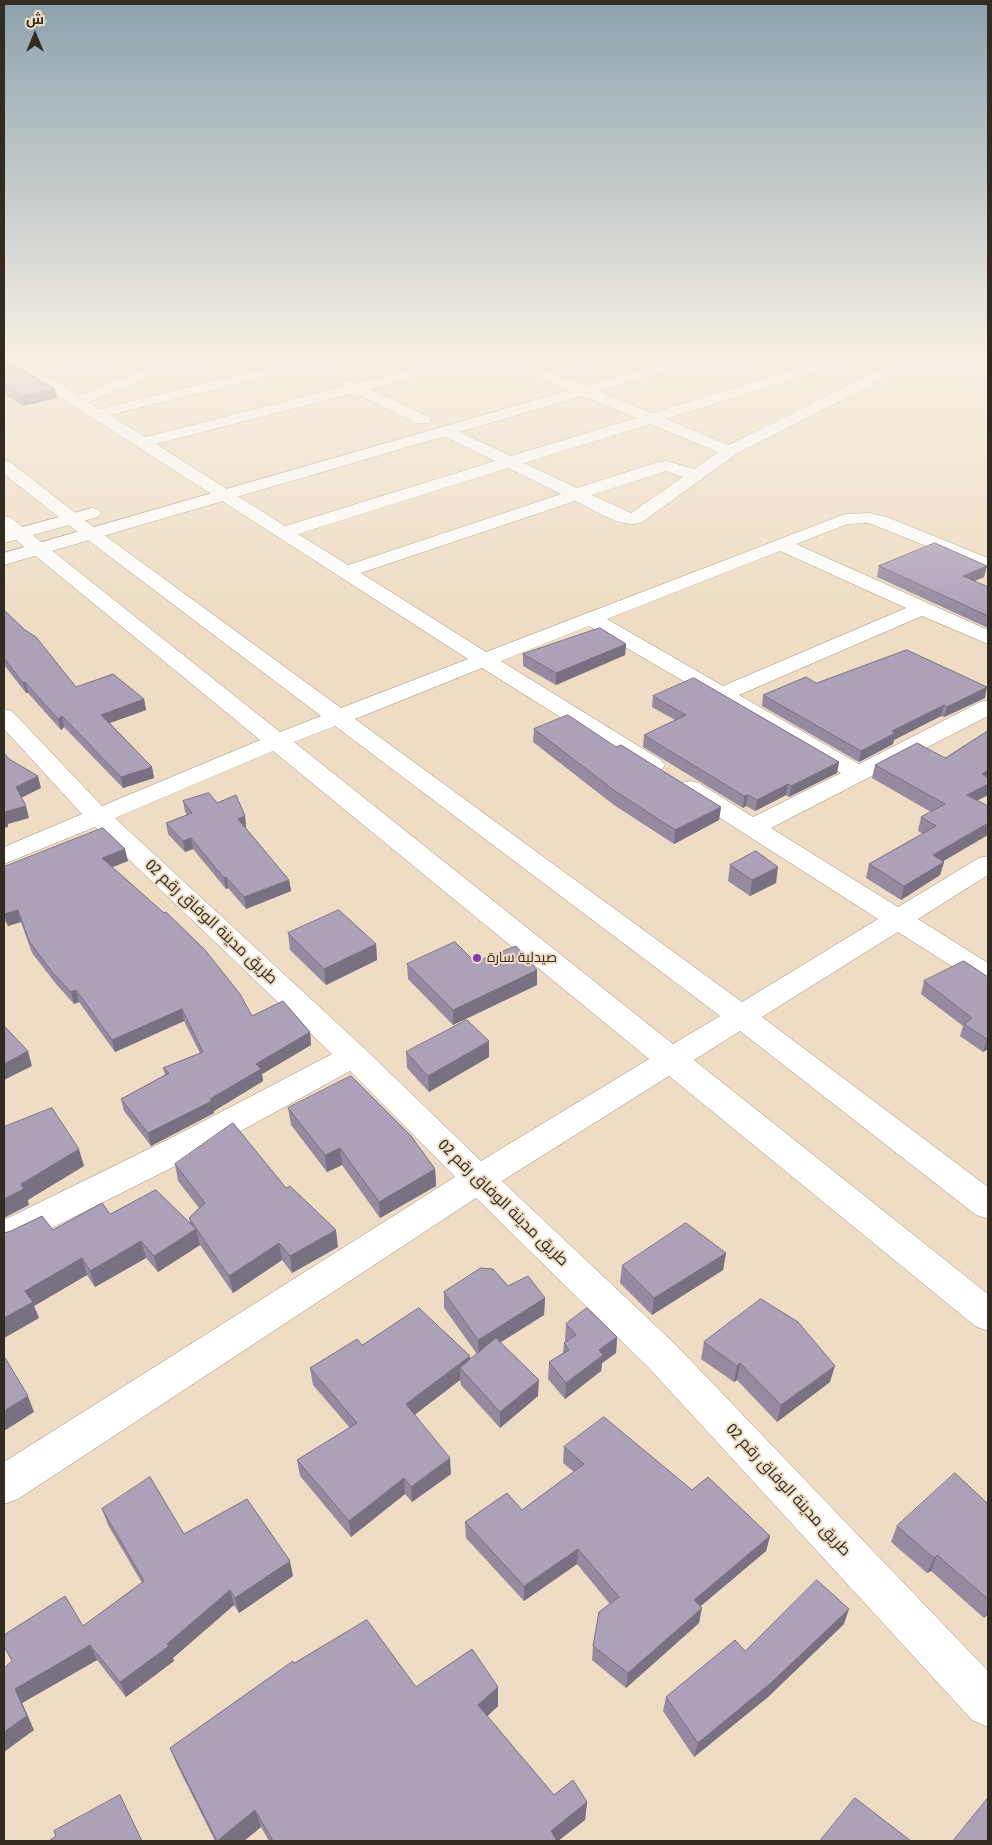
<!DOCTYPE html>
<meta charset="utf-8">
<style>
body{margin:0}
#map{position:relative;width:992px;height:1845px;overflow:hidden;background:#eeddc4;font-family:"Fira Sans Condensed",Cairo,sans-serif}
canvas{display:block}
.frame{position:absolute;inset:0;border:5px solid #312b21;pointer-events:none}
.north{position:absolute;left:10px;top:10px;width:50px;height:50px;-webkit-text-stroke:4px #eeddc4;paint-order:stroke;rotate:0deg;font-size:14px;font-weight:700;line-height:20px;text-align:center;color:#312b21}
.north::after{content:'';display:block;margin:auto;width:18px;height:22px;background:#312b21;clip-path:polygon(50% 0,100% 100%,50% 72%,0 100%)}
</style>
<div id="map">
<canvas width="992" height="1845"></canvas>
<div class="frame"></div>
<div class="north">ش</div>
</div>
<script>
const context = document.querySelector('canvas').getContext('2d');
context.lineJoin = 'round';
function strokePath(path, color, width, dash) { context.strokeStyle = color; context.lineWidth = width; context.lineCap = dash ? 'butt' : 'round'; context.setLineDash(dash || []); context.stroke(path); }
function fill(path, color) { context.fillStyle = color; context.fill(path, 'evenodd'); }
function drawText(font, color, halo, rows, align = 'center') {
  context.font = font + ' "Fira Sans Condensed",Cairo,sans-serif'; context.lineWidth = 4; context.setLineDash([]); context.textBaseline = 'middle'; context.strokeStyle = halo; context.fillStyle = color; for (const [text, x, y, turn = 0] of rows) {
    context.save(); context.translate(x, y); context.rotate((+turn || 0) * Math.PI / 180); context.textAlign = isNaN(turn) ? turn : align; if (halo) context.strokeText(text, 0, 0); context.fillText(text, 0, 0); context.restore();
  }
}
const minor = new Path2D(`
 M4,356H16L79,396L175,356H194L192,359L89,402L100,409L315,356H340L338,359L110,415L145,437L343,387L342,385L344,382L349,381L357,383L465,356H489L487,359L370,389L429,417L431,420L429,423H417L354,393L156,444L285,526L495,461L439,434L437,431L439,428H451L511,456L636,418L494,359L492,356H512L652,413L838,356H860L858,359L666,419L729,445L907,356H925L923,359L736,454L641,523C619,528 595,510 575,501L361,573L486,652L845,514L869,513L887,517L988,558V571L869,523L848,524L796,544L988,630V644L922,616L739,695L859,764L980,702L988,700V716L771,828L898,907L979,858L988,856V875L918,919L988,963V986L978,983L898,932L762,1017L988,1187V1219L976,1215L740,1031L694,1060L988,1294V1331L975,1326L669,1076L502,1181L675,1344L988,1671V1727L972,1720L649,1368L476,1198L18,1499L4,1504V1462L455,1177L350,1071L199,1154L16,1246L4,1250V1220L175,1136L332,1054L95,827L4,864V847L82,814L4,729V709L12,711L102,806L260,740L4,530V516L10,517L280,732L321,716L84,537L4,474V461L10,462L96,529L341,708L468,659L4,361ZM650,424L718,452L694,469L667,461L658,462L577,488L524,463ZM508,468L561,494L348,565L298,534ZM666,471L683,477L631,513L592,495ZM780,551L906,608L723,686L607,619ZM589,626L841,773L753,817L699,783L690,781L681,783L678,788L681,793L878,919L742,1002L355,719L482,668L645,770L653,772L661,770L665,765L661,760L501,661ZM335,726L720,1016L673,1044L294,742ZM273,751L649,1059L481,1161L364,1048L115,818Z`);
const major = new Path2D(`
 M688,356H711L709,359L4,565V553Z
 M92,508L98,509L101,513L98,517L4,543V532Z`);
strokePath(minor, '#9b8b74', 1);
strokePath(major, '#9b8b74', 1);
fill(minor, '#fff');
fill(major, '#fff');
fill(new Path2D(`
 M4,358L57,398L23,406L4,394Z
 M879,566H987L984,577L974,581L988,587V628L877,577Z
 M4,610L76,687L144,699L146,710L110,723L152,767L154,778L123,788L64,727L61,730L28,693H26L4,665Z
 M626,644L625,655L556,685L523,666V654Z
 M816,683L985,698L944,717L941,716L894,740L893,744L859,762L762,706L763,695Z
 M653,696L839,762L837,773L789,797L786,795L755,811L746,806L743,808L643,747L644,735L675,720L652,707Z
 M534,729L616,747L721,807L719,820L674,844L614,805L533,742Z
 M988,731V795L978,800L943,861L944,862L940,875L901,900L866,878L869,864L923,834L918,831L921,817L931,812L872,778L875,765L945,758Z
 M183,801L217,803L245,816L246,827V828L289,880L291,891L246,909L228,888L226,889L193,849L185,852L168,834L166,823L187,815L185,812Z
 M128,861L112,867L252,1016L310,1032L311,1045L262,1074L263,1081L214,1111V1113L151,1146L124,1111L121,1099L165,1075L163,1068L200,1053L184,1021L115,1052L79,1002L74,1004L56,984L32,953L21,922L8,926L4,919V867Z
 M730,865L776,883L750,896L728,881Z
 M288,933L376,944L377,960L326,985L290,950Z
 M475,962L537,970V985L453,1025L408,979L407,964Z
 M988,977V1049L983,1052L960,1036L963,1026L921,994L924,981Z
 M406,1052L489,1057L429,1092L407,1068Z
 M288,1108L435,1169L436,1186L380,1218L342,1165L327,1172L291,1125Z
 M175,1164L286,1188L338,1247L292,1273L282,1260L233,1293L200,1245L158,1272L146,1258L95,1287L87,1275L34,1306L39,1318L4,1338V1233L53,1230L110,1214L190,1222L189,1218L199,1208L178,1181Z
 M726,1253L723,1270L652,1315L620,1283L622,1266Z
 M508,1286L545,1298L544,1315L500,1342L538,1396L500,1428L461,1385L460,1380L415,1414L451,1474L412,1502L405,1494L351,1537L300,1476L297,1460L350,1428L313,1385L310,1368L362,1345L470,1360L477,1354L444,1308V1292Z
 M566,1324L617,1337L616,1353L602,1363L601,1371L565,1399L548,1379L549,1362L563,1353L564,1343L566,1342L565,1341Z
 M704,1342L830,1382L777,1422L737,1380L734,1382L701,1359Z
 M564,1447L692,1490L770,1536L766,1551L701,1606L699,1623L626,1688L592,1660L593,1646L610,1604L577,1564L524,1601L466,1538L465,1522L522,1510L574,1472L563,1463Z
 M988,1504V1614L984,1618L931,1571L927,1573L891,1542L897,1526Z
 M102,1509L184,1534L293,1576L239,1613L234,1605L173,1658L174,1661L126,1697L97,1660L22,1703L34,1730L4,1668L83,1626L142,1583L108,1525Z
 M844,1624L768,1697L694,1757L663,1711L666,1697Z
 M294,1663L416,1687H498V1706L487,1716L554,1795L587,1802L585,1820L558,1841H269L261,1827L244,1841H215L178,1767L170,1748Z`), '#958aa0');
fill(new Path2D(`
 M55,389L57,398L23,406L21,397Z
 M987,566L984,577L960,587L963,576Z
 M626,644L625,655L556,685V673Z
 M25,682L28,693H26L23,683Z
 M987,687L985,698L944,717L947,707Z
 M144,699L146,710L104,725L101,715Z
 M944,705L941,716L894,740L893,744L859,762L861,751L892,731Z
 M62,716L64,727L61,730L58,719Z
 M839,762L837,773L789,797L791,786Z
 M152,767L154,778L123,788L121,777Z
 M988,770V781L982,774Z
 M38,776L41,788L19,799L16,787Z
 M788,784L786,795L755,811L757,800Z
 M988,784V795L963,808L967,795Z
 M748,795L746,806L743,808L744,796Z
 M26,806L29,818L8,824V827L4,828V812Z
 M721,807L719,820L674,844L675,830Z
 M245,816L246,827L240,830L238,819Z
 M988,823V835L930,869L933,855Z
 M191,838L193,849L185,852L183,841Z
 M125,849L128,861L105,870L102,858Z
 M944,862L940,875L901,900L904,886Z
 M778,867L776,883L750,896L752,880Z
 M226,877L228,888L226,889L224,878Z
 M289,880L291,891L246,909L244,897Z
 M18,910L21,922L8,926L4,914Z
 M376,944L377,960L326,985L324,969Z
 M537,970V985L453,1025V1010Z
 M76,990L79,1002L74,1004L71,992Z
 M182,1009L184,1021L115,1052L112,1040Z
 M310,1032L311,1045L262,1074L263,1081L214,1111V1113L151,1146L148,1133L210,1099L256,1064Z
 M987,1039H988V1049L983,1052Z
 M489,1041V1057L429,1092L428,1076Z
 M28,1051L32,1066L4,1080V1064Z
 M340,1148L342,1165L327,1172L325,1155Z
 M79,1149L84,1166L28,1200L29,1205L4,1218V1199L21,1184Z
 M435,1169L436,1186L380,1218L379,1202Z
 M196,1229L200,1245L158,1272L154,1256Z
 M336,1230L338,1247L292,1273L290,1256Z
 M141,1241L146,1258L95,1287L90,1271Z
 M279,1243L282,1260L233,1293L229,1276Z
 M726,1253L723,1270L652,1315L654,1298Z
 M82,1258L87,1275L34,1306L39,1318L4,1338V1318L25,1291Z
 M545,1298L544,1315L479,1356L478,1340Z
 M617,1337L616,1353L602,1363L601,1371L565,1399L566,1383L599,1350Z
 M470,1356V1372L460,1368V1380L408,1420L406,1404Z
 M740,1363L737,1380L734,1382L737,1366Z
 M835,1366L830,1382L777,1422L781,1405Z
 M539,1380L538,1396L500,1428V1412Z
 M28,1396L34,1412L4,1431V1411Z
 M450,1458L451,1474L412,1502L411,1487Z
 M404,1478L405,1494L351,1537L349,1521Z
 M770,1536L766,1551L691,1614L694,1600Z
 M578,1549L577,1564L524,1601V1586Z
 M937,1555L931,1571L927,1573L934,1558Z
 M290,1561L293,1576L239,1613L235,1598Z
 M230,1590L234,1605L173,1658L174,1661L126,1697L120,1682Z
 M702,1608L699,1623L626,1688L628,1673Z
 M849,1609L844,1624L768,1697L694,1757L698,1743Z
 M988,1610V1614L984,1618Z
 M90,1645L97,1660L22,1703L34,1730L4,1752V1732L15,1689Z
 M498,1687V1706L479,1724L478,1705Z
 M587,1802L585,1820L558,1841H550L551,1831Z
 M255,1810L261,1827L244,1841H217Z`), '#797182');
const building = new Path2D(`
 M4,358L55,389L21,397L4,386Z
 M935,543L987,566L963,576L988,587V616L879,566Z
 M4,610L25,630L36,637L76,687L113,674L144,699L101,715L152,767L121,777L62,716L58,719L25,682L23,683L4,658Z
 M600,628L626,644L556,673L523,654Z
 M907,650L987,687L947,707L944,705L892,731L895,733L861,751L763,695L806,677L816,683Z
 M694,678L839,762L791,786L788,784L757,800L748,795L744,796L644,735L686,715L653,696Z
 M568,715L616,747L621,745L721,807L675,830L615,791L534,729Z
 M988,731V770L982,774L988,778V784L967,795L988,806V823L933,855L944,862L904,886L869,864L936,826L921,817L945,804L875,765L917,743L945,758Z
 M4,753L9,759L38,776L16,787L26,806L4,812Z
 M209,793L217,803L236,795L245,816L238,819L289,880L244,897L226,877L224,878L191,838L183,841L166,823L192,813L183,801Z
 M103,828L125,849L102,858L164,913L166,912L205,950L240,994L252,1016L283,1001L310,1032L256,1064L261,1069L210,1099L212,1101L148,1133L121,1099L169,1073L163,1068L203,1052L182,1009L112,1040L76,990L71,992L52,972L29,941L18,910L4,914V867Z
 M756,851L778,867L752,880L730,865Z
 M339,910L376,944L324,969L288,933Z
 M455,942L475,962L516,946L537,970L453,1010L407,964Z
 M964,961L988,977V1039H987L964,1024L972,1018L924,981Z
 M467,1020L489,1041L428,1076L406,1052Z
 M6,1028L28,1051L4,1064V1029Z
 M351,1076L411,1136L435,1169L379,1202L340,1148L325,1155L288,1108Z
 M52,1108L79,1149L21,1184L24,1189L4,1199V1127Z
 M233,1123L286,1188L290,1186L336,1230L290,1256L279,1243L229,1276L189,1218L205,1203L175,1164Z
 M156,1190L196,1229L154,1256L141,1241L90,1271L82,1258L25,1291L33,1302L4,1318V1233L11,1231L42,1216L53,1230L102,1203L110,1214Z
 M686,1223L726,1253L654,1298L622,1266Z
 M481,1268L493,1269L508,1286L528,1276L545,1298L478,1340L444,1292Z
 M761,1299L798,1322L835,1366L781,1405L740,1363L737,1366L704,1342Z
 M419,1308L470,1356L406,1404L450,1458L411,1487L404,1478L349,1521L297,1460L357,1423L310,1368L357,1339L362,1345Z
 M587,1308L617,1337L599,1350L603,1355L566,1383L549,1362L569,1350L564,1343L576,1335L566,1324Z
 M496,1338L539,1380L500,1412L460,1368Z
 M4,1356L28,1396L4,1411Z
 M604,1417L692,1490L708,1477L770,1536L694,1600L702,1608L628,1673L593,1646L599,1612L619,1597L578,1549L524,1586L465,1522L507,1493L522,1510L584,1464L564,1447Z
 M955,1473L988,1504V1599L937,1555L934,1558L897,1526Z
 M150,1477L184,1534L247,1499L290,1561L235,1598L230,1590L167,1644L169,1646L120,1682L90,1645L15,1689L27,1716L4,1732V1668L12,1661L4,1646V1635L65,1596L83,1626L144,1581L102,1509Z
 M817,1580L849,1609L772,1682L698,1743L666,1697L735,1640L745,1651Z
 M367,1620L416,1687L472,1649L498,1687L478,1705L554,1795L573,1780L587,1802L551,1831L557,1841H273L255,1810L217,1841L170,1748L293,1661L294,1663Z
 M120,1795L142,1841H49L56,1836L54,1831Z
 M855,1798L911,1841H820Z
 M988,1798V1841H953Z`);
fill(building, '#ada1ba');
strokePath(building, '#797182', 1);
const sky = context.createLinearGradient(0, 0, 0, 614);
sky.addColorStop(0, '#8da2ae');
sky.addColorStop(0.58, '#f7f0e4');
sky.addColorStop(1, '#f7f0e400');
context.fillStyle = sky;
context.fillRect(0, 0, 992, 614);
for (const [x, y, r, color] of [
 [477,958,5,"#803eb2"]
]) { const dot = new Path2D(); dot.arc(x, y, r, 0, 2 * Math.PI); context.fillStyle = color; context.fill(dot); strokePath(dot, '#eeddc4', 2); }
drawText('14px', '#312b21', '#eeddc4', [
 ["صيدلية سارة",487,958]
], 'left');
drawText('16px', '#312b21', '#eeddc4', [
 ["طريق مدينة الوفاق رقم 02",211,922,43],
 ["طريق مدينة الوفاق رقم 02",503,1203,44],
 ["طريق مدينة الوفاق رقم 02",788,1490,47]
]);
</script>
